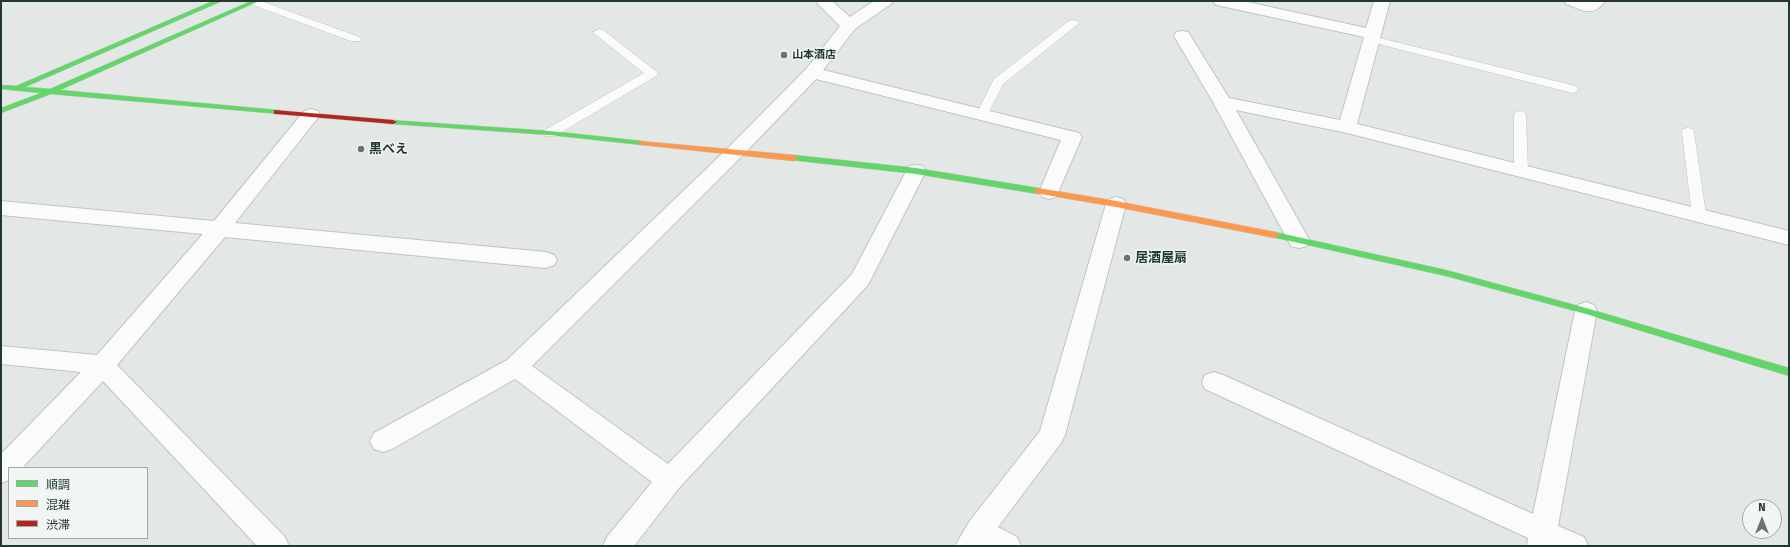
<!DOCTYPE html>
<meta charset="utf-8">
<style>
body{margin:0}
#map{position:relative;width:1790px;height:547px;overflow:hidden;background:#e3e7e5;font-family:"Fira Sans","Noto Sans JP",sans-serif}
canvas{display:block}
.frame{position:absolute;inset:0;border:2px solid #233833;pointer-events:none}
.legend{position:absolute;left:8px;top:467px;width:140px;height:72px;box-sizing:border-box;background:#f1f6f4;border:1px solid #9faaa7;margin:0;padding:5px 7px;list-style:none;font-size:12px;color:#233833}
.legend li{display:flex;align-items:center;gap:8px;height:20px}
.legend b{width:20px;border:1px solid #9faaa7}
.north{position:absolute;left:1742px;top:499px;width:40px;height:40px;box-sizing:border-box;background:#f1f6f4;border:1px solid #9faaa7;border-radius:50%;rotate:0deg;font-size:11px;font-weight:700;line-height:16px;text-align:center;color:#233833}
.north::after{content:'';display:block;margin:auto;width:14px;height:18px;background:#667571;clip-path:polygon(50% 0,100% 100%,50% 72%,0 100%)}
</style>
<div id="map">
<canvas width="1790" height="547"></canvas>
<div class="frame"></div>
<ul class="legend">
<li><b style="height:5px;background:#63d668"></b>順調</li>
<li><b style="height:5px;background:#ff974d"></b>混雑</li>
<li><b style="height:5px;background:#b3261e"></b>渋滞</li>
</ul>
<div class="north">N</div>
</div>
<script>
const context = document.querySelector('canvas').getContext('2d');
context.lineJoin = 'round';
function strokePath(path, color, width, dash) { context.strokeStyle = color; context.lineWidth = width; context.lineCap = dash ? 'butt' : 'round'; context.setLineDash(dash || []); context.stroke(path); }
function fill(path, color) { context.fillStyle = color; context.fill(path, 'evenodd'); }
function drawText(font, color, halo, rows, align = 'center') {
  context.font = font + ' "Fira Sans","Noto Sans JP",sans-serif'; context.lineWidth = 3; context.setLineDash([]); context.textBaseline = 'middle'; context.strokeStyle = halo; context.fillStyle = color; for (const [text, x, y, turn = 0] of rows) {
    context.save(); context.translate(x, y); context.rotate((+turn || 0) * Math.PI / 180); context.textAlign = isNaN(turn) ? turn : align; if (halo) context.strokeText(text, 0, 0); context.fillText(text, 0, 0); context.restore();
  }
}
const lane = new Path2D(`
 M249,1H261L359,37L361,39L359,41H351L250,4Z
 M1073,20L1077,21L1079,23L1077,25L1003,84L986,118H978L976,115L994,79L1069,21Z
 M599,29L603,30L658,73L656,76L555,136H545L544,133L545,130L644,73L595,34L593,32Z
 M1371,36L1576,86L1578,89L1576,92L1572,93L1367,41L1365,39L1367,37Z
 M1520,111L1524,112L1526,115L1528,171L1526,174L1521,175L1516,174L1514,171V115L1516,112Z
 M1688,128L1693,129L1694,132L1706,215L1704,218L1699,220L1694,218L1692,215L1682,132L1683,129Z`);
const street = new Path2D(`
 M815,1H832L850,17L874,1H893L891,4L855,29L823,70L1079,133L1082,137L1056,197L1049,199L1042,197L1039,192L1061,140L816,79L741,157L532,366L668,464L852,274L909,166L916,165L923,166L926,171L868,285L679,488L634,546H603L607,537L652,482L515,379L392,449L383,452L374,449L370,441L374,433L507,360L727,149L806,69L840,26Z
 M1213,1H1243L1366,28L1374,1H1390L1357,124L1789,231V245L1347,133L1236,110L1310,241L1307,246L1299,248L1291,246L1213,102L1174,36L1176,32L1182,31L1188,32L1229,98L1340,120L1364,37L1221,6L1215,4Z
 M1564,1H1605C1593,18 1583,10 1566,4Z
 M311,109L318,111L320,115L235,223L546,252L554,255L557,260L554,265L546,268L225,237L117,365L285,537L289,546H257L103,381L22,468H9V480L1,483V454L81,372L1,364V346L97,355L203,234L1,215V201L214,221L304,111Z
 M1116,197L1123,199L1126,204L1065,435L1061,443L998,527L1017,537L1021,546H955L969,522L1040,431L1106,204L1109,199Z
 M1586,302L1594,305L1597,311L1558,526L1584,537L1588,546H1527L1528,538L1205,389L1202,382L1205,375L1214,372L1223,375L1533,514L1575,311L1578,305Z`);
const fast = new Path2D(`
 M213,1H222L25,87L50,89L251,1H259L60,90L277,110H280V114L51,94L1,113V108L41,93L1,89V85L16,86Z
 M390,120L550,131L642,141L646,143L642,145L550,135L393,124H390Z
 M794,155L916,168L1038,188L1042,191L1038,194L916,174L791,160L790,158Z
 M1275,232L1446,270L1586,308L1789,368V376L1586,314L1446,276L1272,237L1271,235L1272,233Z`);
const slow = new Path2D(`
 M639,141L794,155L798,158L794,161L642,145H639L638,143Z
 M1038,188L1116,201L1275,232L1279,235L1275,238L1116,207L1035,193L1034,191Z`);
const jam = new Path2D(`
 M274,110L393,120L397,122L393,124L277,114H274Z`);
strokePath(lane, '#c0c4c2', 1);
strokePath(street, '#c0c4c2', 2);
strokePath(fast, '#bfc5c3', 1);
strokePath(slow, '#bfc5c3', 1);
strokePath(jam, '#bfc5c3', 1);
fill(lane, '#fbfbfb');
fill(street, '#fbfbfb');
fill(fast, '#63d668');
fill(slow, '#ff974d');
fill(jam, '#b3261e');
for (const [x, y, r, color] of [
 [784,55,4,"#667571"],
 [361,149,4,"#667571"],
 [1127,258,4,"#667571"]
]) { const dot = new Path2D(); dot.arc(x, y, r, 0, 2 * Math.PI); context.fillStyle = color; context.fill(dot); strokePath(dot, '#f1f6f4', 1.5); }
drawText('bold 11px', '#233833', '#f1f6f4', [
 ["山本酒店",792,55]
], 'left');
drawText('bold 13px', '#233833', '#f1f6f4', [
 ["黒べえ",369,149],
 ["居酒屋扇",1135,258]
], 'left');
</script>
